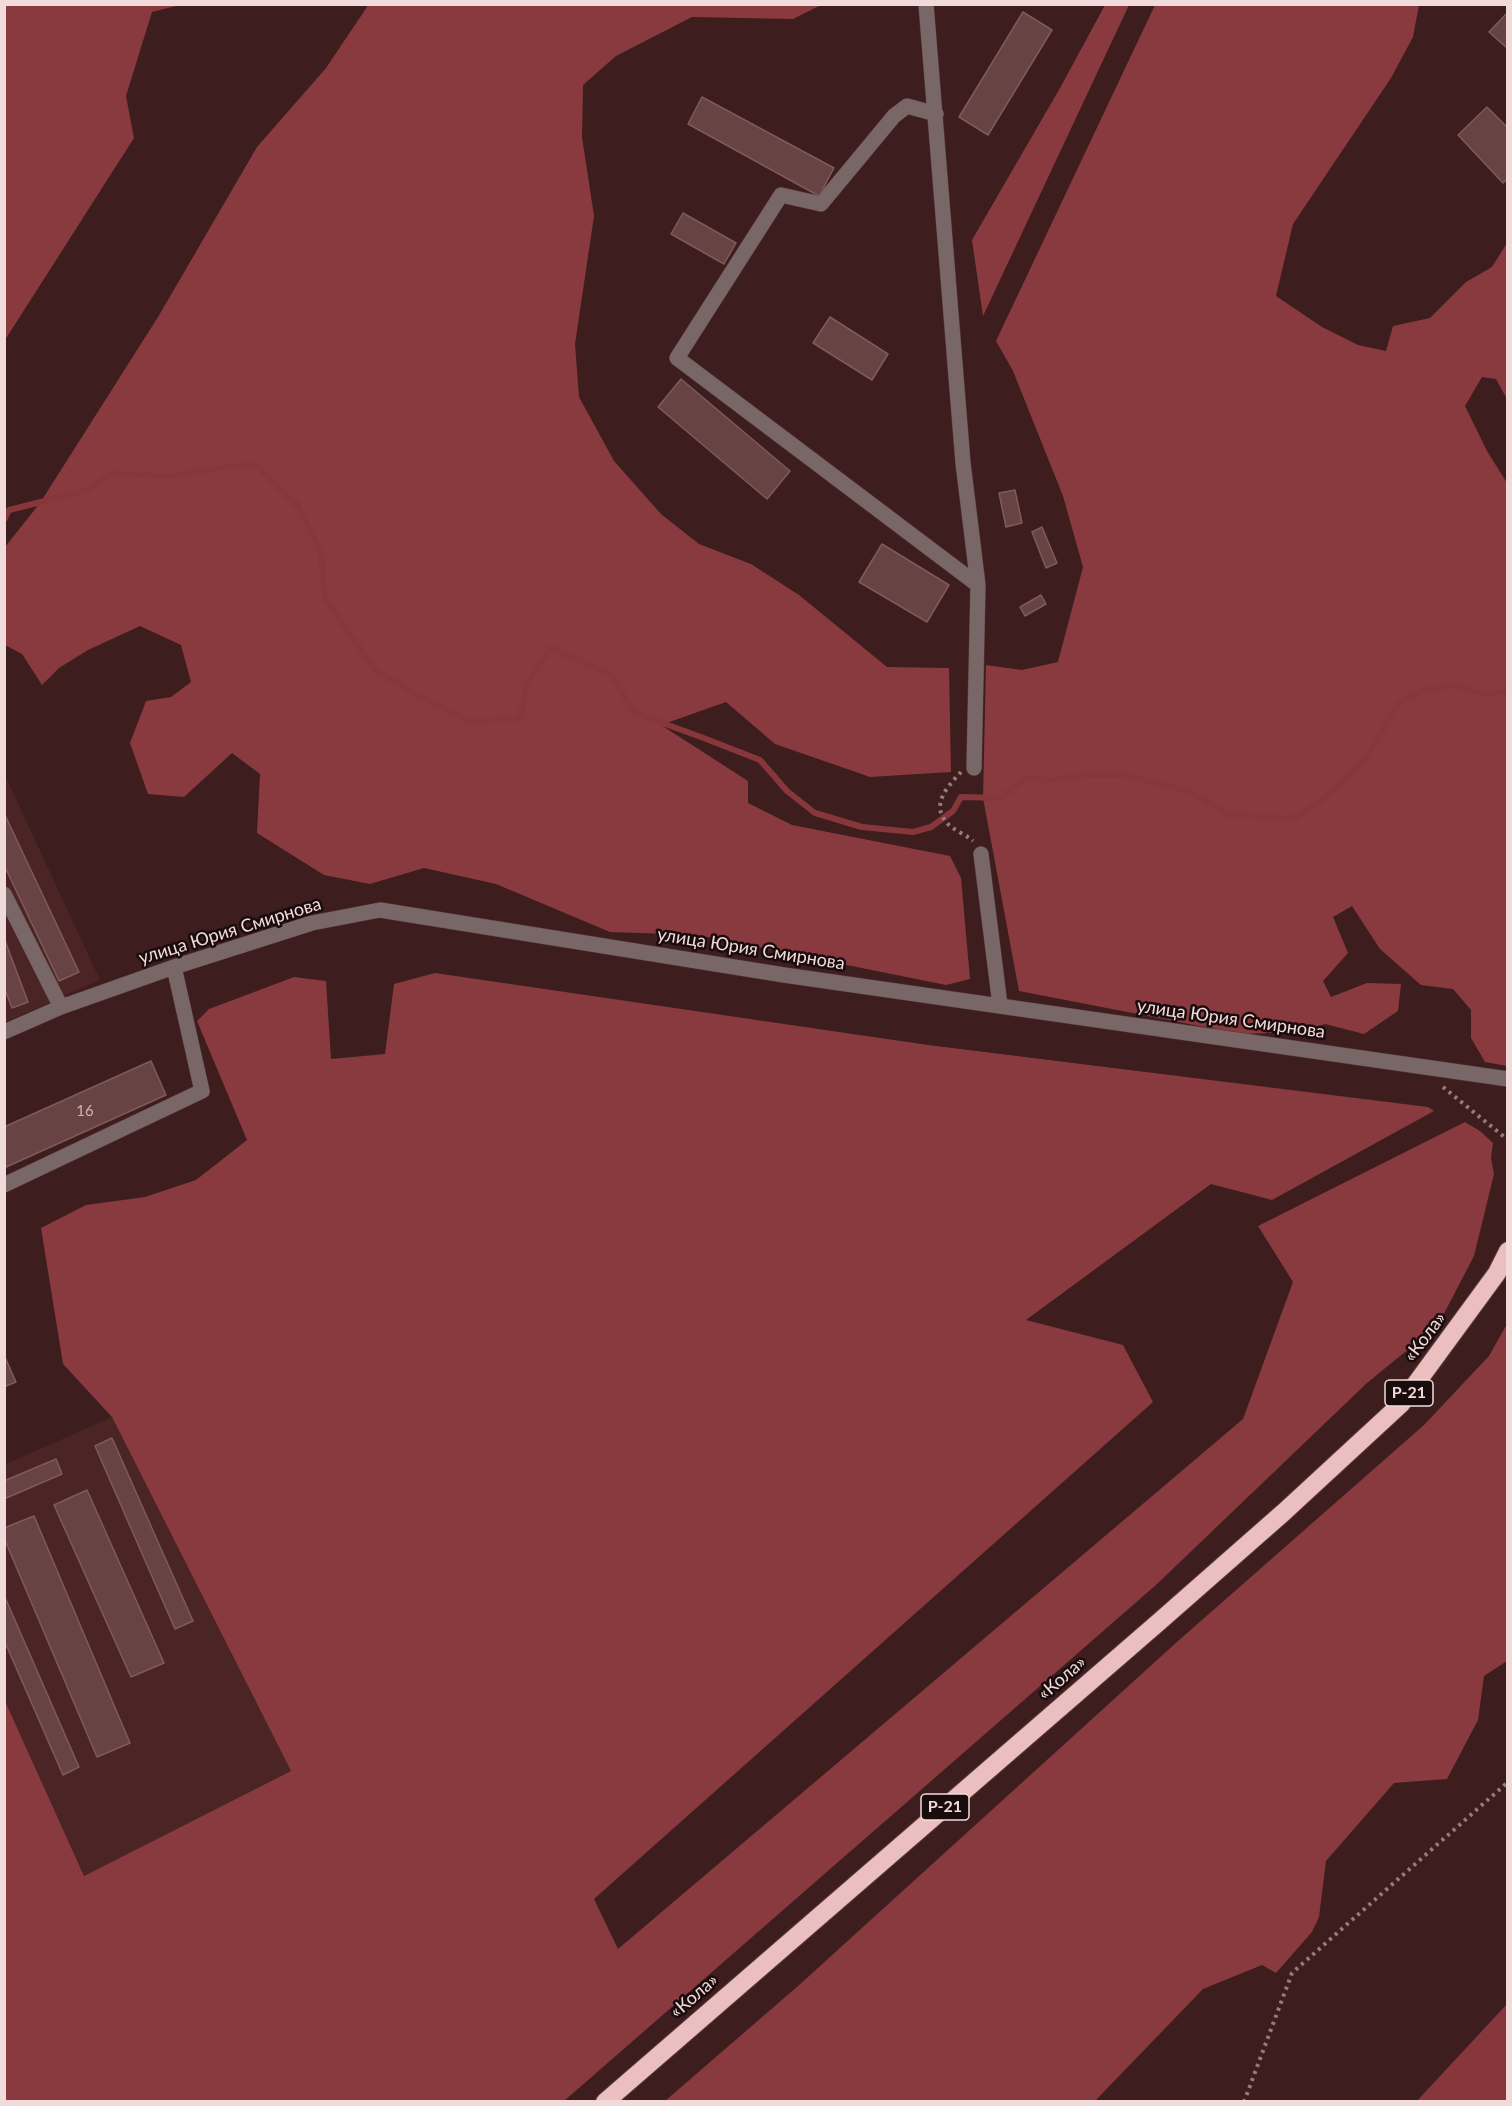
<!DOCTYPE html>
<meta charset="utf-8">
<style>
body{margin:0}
#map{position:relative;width:1512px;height:2106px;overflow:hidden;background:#3d1d1e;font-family:Lato,sans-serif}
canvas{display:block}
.frame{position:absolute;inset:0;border:6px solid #f1dbda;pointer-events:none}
</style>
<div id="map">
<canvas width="1512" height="2106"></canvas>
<div class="frame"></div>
</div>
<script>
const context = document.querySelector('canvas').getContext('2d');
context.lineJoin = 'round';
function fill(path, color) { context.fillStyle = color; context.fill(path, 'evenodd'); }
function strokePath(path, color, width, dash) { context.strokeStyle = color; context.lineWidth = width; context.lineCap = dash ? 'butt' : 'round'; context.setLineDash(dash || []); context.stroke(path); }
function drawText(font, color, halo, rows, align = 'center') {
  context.font = font + ' Lato,sans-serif'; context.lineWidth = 5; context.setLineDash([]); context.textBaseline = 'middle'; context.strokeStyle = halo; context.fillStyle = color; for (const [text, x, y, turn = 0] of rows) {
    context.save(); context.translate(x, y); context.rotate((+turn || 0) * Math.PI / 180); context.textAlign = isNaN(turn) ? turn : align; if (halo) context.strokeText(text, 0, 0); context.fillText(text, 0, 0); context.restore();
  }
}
fill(new Path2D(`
 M4,773L100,980L5,1022H4Z
 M112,1417L291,1771L84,1876L5,1701L4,1465Z`), '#4b2425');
fill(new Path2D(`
 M5,4L180,5L152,12L126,96L134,138L5,340Z
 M369,4L821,5L793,19L692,17L616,56L583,85L582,137L594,216L575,344L579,397L614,461L661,514L699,544L751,564L799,595L887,667L949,668L951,772L870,777L775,744L726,702L661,725L748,781V803L792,825L950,856L961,878L970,979L946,985L698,935L610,932L496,884L424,868L370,884L324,875L257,833L260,774L232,753L184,797L148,794L130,743L146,701L171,697L191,682L181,645L140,626L88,650L59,668L42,685L22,654L5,645V547L40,503L158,317L257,147L326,68Z
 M1105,5H1129L983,316L972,240L1060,88Z
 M1155,5H1419L1413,37L1391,78L1293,224L1276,296L1322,327L1358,345L1386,351L1393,326L1430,318L1466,282L1492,267L1507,243V399L1496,379L1482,377L1465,406L1487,451L1507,483V1066L1485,1062L1471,1038V1010L1453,989L1421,985L1380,949L1352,906L1333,917L1348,953L1323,981L1331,997L1367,983L1401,984L1398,1011L1364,1034L1325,1024L1302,1032L1241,1034L1019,991L983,798L986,665L1022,670L1058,662L1083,567L1063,496L1013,371L996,341Z
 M435,973L928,1045L1428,1107L1434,1111L1272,1200L1211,1184L1026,1320L1123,1345L1153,1402L594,1899L618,1949L1243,1419L1293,1282L1258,1226L1465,1122L1480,1131L1493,1143L1491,1158L1494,1174L1474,1256L1438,1325L1367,1383L1156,1585L564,2101H5V1701L84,1876L291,1771L112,1417L63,1364L41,1228L86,1205L145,1197L196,1180L247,1140L197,1021L209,1009L294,977L326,981L331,1059L385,1054L394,984Z
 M1507,1324V1661L1484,1676L1478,1720L1447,1779L1394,1783L1326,1861L1319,1917L1312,1932L1276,1973L1262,1965L1203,1989L1095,2101H665L798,1986L1178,1641L1424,1425L1489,1356Z`), '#893a3e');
fill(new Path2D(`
 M1507,2004V2101H1417L1428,2089Z`), '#87373c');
strokePath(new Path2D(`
 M4,520L9,510L85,491L112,474L172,476L217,468L256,465L298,506L321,552L325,598L375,670L421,697L468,721L520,719L527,684L551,648L610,674L635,713L701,737L760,760L787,791L815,813L862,827L913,832L931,827L953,811L961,797L1000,798L1025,779L1057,780L1083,775H1124L1191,792L1226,814L1292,819L1324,798L1365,760L1398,703L1422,691L1455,685L1485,694L1506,691L1508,683`), '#87373c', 6);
const building = new Path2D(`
 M1023,12L1052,30L988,135L959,117Z
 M1508,12V49L1489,32Z
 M702,97L834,168L819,196L688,124Z
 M1487,107L1508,128V178L1503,183L1458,135Z
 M683,213L736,243L724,264L671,234Z
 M830,317L888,354L872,380L813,343Z
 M681,379L790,471L767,499L658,407Z
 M1015,490L1022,523L1006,527L999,493Z
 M1042,527L1057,563L1046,568L1032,532Z
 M882,544L949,585L927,622L859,582Z
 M1041,595L1046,604L1025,616L1020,607Z
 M4,813L79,972L59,981L4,865Z
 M4,938L28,1002L12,1008L4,987Z
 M151,1061L166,1095L4,1168V1127Z
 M4,1355L16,1382L4,1387Z
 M112,1438L193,1621L175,1629L95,1446Z
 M56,1459L62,1474L4,1499V1481Z
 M87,1490L164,1663L131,1677L54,1505Z
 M34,1516L130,1743L97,1757L4,1538V1528Z
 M4,1595L79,1767L63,1775L4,1640Z`);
fill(building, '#674343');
strokePath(building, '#805a5a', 1.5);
const minor = new Path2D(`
 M926,4L963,463L978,585L974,768
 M936,114L907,106L894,116L821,204L781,195L677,358L978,585
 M981,854L1000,1005
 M4,894L61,1007
 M4,1032L61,1007L174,967L312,923L380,910L784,975L1508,1079
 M4,1185L202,1091L174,967`);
const highway = new Path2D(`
 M605,2102L1160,1621L1284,1512L1401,1404L1497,1273L1508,1251`);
strokePath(minor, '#5a3b3c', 16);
strokePath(highway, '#5a3b3c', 20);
strokePath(new Path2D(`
 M961,772C947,787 929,806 949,825C956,831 966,835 973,841
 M1443,1087L1508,1140
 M1244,2102L1292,1973L1508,1782`), '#977c7c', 4, [3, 4.5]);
strokePath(minor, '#796767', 15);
strokePath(highway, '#ebbfbf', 18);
drawText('15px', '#ceb5b4', null, [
 ["16",85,1111]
]);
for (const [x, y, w] of [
 [1409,1393,48],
 [945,1807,48]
]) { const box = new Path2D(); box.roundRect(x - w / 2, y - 13, w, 26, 4.5); context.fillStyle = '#1a0c0c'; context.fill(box); strokePath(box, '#f1dbda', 1.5); }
drawText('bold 16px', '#f1dbda', null, [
 ["Р-21",1409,1393],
 ["Р-21",945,1807]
]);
drawText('18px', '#f1dbda', '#1a0c0c', [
 ["улица Юрия Смирнова",230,931,-17],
 ["улица Юрия Смирнова",751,949,9],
 ["улица Юрия Смирнова",1231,1019,8],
 ["«Кола»",1425,1337,-53],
 ["«Кола»",1062,1678,-41],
 ["«Кола»",694,1996,-41]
]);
</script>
